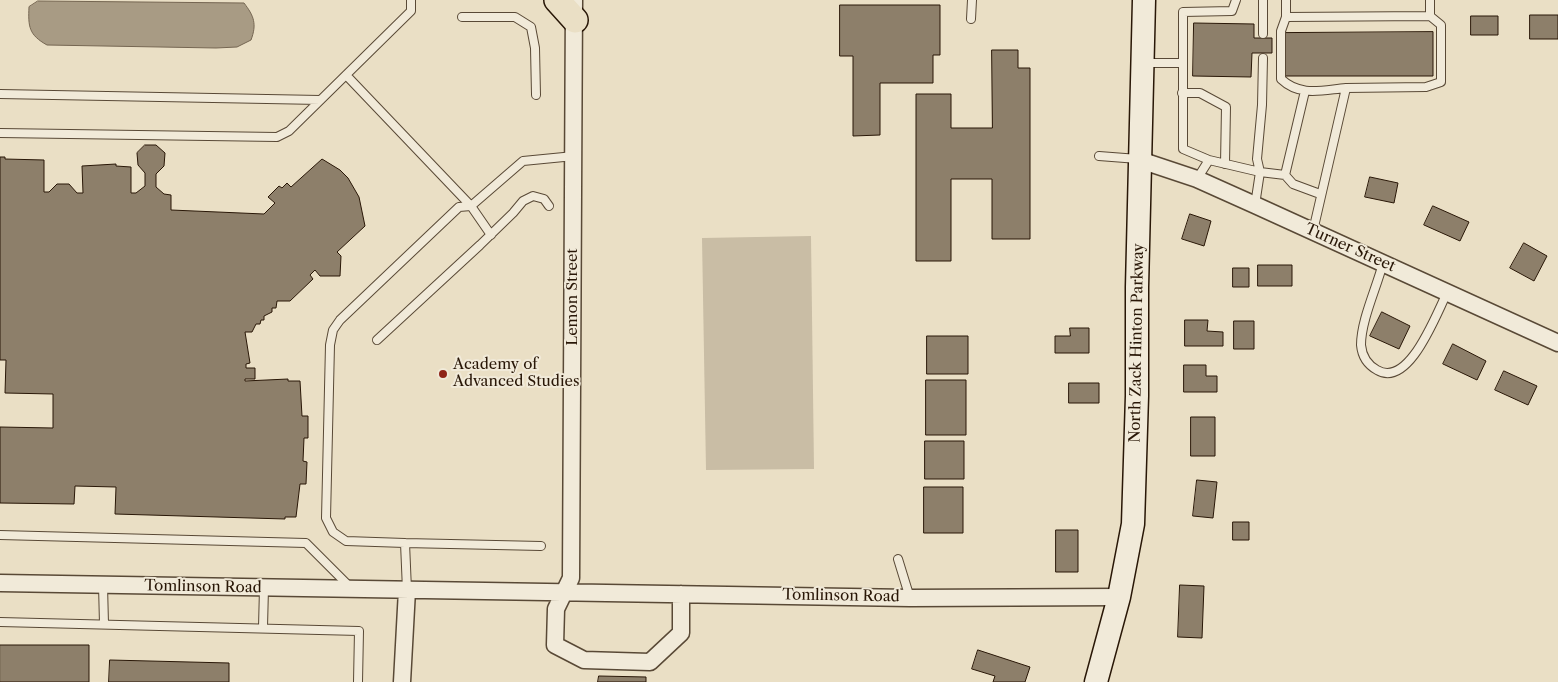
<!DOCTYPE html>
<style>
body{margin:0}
canvas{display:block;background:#eadfc5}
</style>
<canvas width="1558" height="682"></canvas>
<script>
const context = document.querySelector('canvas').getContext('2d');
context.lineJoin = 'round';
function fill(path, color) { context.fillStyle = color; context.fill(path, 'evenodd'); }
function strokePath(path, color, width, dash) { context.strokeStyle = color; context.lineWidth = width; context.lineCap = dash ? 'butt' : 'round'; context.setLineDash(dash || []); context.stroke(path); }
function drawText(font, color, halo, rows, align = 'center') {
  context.font = font + ' "Libre Caslon Text",serif'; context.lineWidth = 4; context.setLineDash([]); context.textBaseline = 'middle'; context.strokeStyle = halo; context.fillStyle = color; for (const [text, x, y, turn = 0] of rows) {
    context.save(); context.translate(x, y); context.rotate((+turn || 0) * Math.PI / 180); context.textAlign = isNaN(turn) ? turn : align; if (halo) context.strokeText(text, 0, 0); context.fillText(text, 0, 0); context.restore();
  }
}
fill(new Path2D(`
 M811,236L814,469L706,470L702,238Z`), '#c9bda5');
const water = new Path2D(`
 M38,1L244,3C254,16 257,24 251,40L237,47L216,48L47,45C29,35 28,27 29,7Z`);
fill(water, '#a89b84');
strokePath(water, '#756652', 1);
const building = new Path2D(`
 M840,5H940V55H933V83H880V135L853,136V56H840Z
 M1530,15H1558V39H1530Z
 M1471,16H1498V35H1471Z
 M1194,23L1254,24V38H1272V53H1252L1251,77L1193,76Z
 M1433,32V76H1285L1284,33Z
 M992,50H1018V68H1030V239H992V179H951V261H916V94H951V128H992Z
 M145,145H156L165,153L164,166L156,174V187L164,194L171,195V210L264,214L275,203L268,197L279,186L282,188L287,183L291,187L322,159L340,170L348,178L359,197L365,226L337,252L341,256L340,276H320L315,270L310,275L313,279L290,301H277L276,308H272V312L264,316V320H261L260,324H256L252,332H245L250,363L246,364V368H255V379H245V381L288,379V381H300L302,416H308V438H304L303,461L307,462L306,484H300L296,517H285V519L115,514L116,487L75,486L74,504L0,503V427L53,428V394L5,393L6,360H0V157H5V159L44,160V192H49L57,184H69L77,193H83L82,166L116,164V166L131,167V193H136L145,186V173L138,165L137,153Z
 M1370,177L1398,183L1394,203L1365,197Z
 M1433,206L1469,222L1460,241L1424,225Z
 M1190,214L1211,221L1204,246L1182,239Z
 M1524,243L1547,256L1534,281L1510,268Z
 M1258,265H1292V286H1258Z
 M1233,268H1249V287H1233Z
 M1382,312L1410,326L1399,349L1370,336Z
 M1185,320H1208L1207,331L1223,332V346H1185Z
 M1234,321H1254V349H1234Z
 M1070,328H1089V353H1055V336H1070Z
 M927,336H968V374H927Z
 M1453,344L1486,361L1477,380L1443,364Z
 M1184,365H1206V376H1217V392H1184Z
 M1504,371L1537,386L1528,405L1495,390Z
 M926,380H966V435H926Z
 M1069,383H1099V403H1069Z
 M1191,417H1215V456H1191Z
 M925,441H964V479H925Z
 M1197,480L1217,482L1213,518L1193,516Z
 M924,487H963V533H924Z
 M1233,522H1249V540H1233Z
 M1056,530H1078V572H1056Z
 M1180,585L1204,586L1202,638L1178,637Z
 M0,645H89V682H0Z
 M978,650L1030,667L1025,682H993L995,676L972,669Z
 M110,660L229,663V682H109Z
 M599,676L646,677V682H598Z`);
fill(building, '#8d7f6a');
strokePath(building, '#291707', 1);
const service = new Path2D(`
 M1263,0V34
 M1286,0V17L1281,31V79C1300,97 1322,90 1346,88
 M462,17H515L531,27L535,48L536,95
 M1286,17L1430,16V0
 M971,19L972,0
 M1146,63H1182
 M346,75L471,206L523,161L574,156
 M1182,93H1200L1226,107L1225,164
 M0,94L320,100
 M0,133L277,137L289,131L411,11V0
 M1099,156L1138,159
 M1209,160L1183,149V12L1232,11L1236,0
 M1285,175L1293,184L1320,194
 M1197,179L1209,160L1260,172L1257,159L1262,105L1263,58
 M1255,205L1260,172L1285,175L1305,91
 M1313,231L1346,88L1426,87L1441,82V25L1430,16
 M1383,263C1377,287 1361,320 1361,345C1362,356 1368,365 1377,370C1409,389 1436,314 1447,293
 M377,340L480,245L513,213L523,201L533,196L544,199L549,206
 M0,535L306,543L351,588
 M405,543L346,541L333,532L326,518L330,345L333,330L340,320L459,207L471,206L491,235
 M898,559L910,598
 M103,585L104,624
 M407,590L405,543L541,546
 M0,622L359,631L358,682
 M263,627L264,588`);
const minor = new Path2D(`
 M574,0L571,578L556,609L555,645L584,660L650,662L681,633V594
 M1140,160L1197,179L1255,205L1558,343
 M0,583L910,598L1119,597
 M402,682L407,590`);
const secondary = new Path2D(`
 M1096,682L1119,597L1133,524L1137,396V287L1144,0`);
const primary = new Path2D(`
 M557,0L575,20`);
strokePath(service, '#594936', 10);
strokePath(minor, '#594936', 19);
strokePath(secondary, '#291707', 25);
strokePath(primary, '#291707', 28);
strokePath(service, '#f1ead9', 8);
strokePath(minor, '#f1ead9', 16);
strokePath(secondary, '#f1ead9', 22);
strokePath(primary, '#eadfc5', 25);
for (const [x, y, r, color] of [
 [443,374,5,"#8f2418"]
]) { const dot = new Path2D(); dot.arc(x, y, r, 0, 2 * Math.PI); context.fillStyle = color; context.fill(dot); strokePath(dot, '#f1ead9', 2); }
drawText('15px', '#291707', '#f1ead9', [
 ["Turner Street",1350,248,24],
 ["Lemon Street",573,297,-90],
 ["North Zack Hinton Parkway",1137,343,-89],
 ["Tomlinson Road",203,587,1],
 ["Tomlinson Road",841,596,1]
]);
drawText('15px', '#291707', '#f1ead9', [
 ["Academy of",453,365],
 ["Advanced Studies",453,382]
], 'left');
</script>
